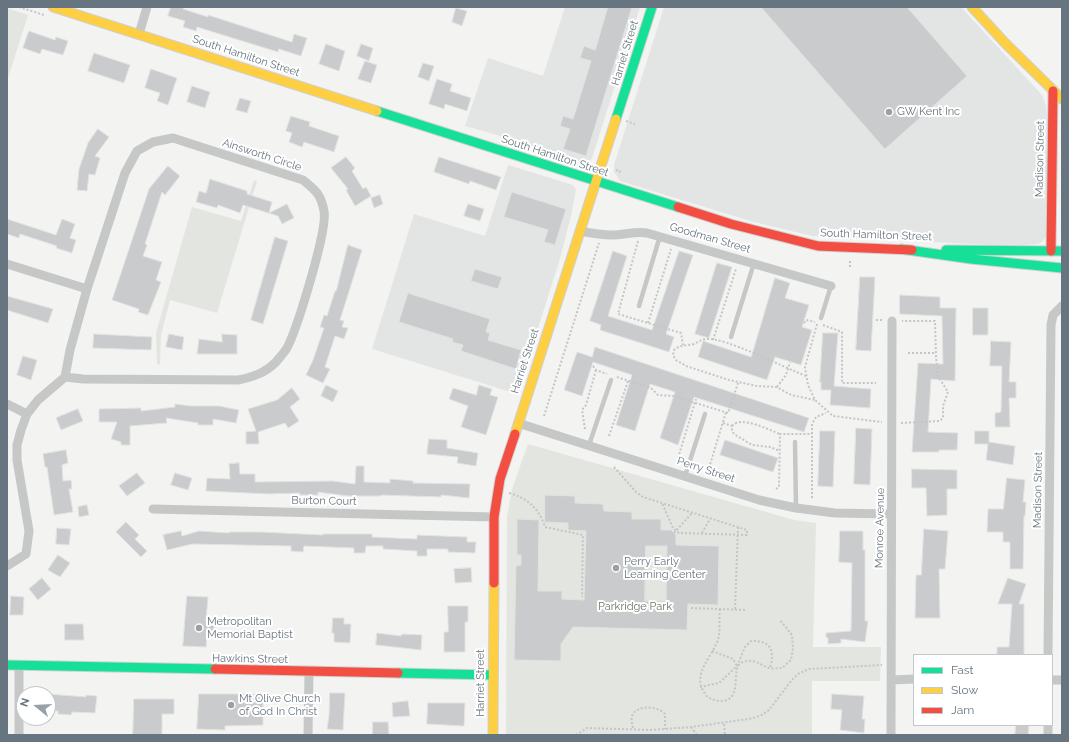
<!DOCTYPE html>
<style>
body{margin:0}
#map{position:relative;width:1069px;height:742px;overflow:hidden;background:#f3f3f2;font-family:Raleway,sans-serif}
canvas{display:block}
.frame{position:absolute;inset:0;border:8px solid #66757f;pointer-events:none}
.legend{position:absolute;left:913px;top:654px;width:140px;height:72px;box-sizing:border-box;background:#fff;border:1px solid #c2c8cc;margin:0;padding:5px 7px;list-style:none;font-size:12px;color:#66757f}
.legend li{display:flex;align-items:center;gap:8px;height:20px}
.legend b{width:20px;border:1px solid #c2c8cc}
.north{position:absolute;left:16px;top:686px;width:40px;height:40px;box-sizing:border-box;background:#fff;border:1px solid #c2c8cc;border-radius:50%;rotate:288deg;font-size:11px;font-weight:700;line-height:16px;text-align:center;color:#66757f}
.north::after{content:'';display:block;margin:auto;width:14px;height:18px;background:#97a1a7;clip-path:polygon(50% 0,100% 100%,50% 72%,0 100%)}
</style>
<div id="map">
<canvas width="1069" height="742"></canvas>
<div class="frame"></div>
<ul class="legend">
<li><b style="height:5px;background:#16e098"></b>Fast</li>
<li><b style="height:5px;background:#ffcf43"></b>Slow</li>
<li><b style="height:5px;background:#f24e42"></b>Jam</li>
</ul>
<div class="north">N</div>
</div>
<script>
const context = document.querySelector('canvas').getContext('2d');
context.lineJoin = 'round';
function fill(path, color) { context.fillStyle = color; context.fill(path, 'evenodd'); }
function strokePath(path, color, width, dash) { context.strokeStyle = color; context.lineWidth = width; context.lineCap = dash ? 'butt' : 'round'; context.setLineDash(dash || []); context.stroke(path); }
function drawText(font, color, halo, rows, align = 'center') {
  context.font = font + ' Raleway,sans-serif'; context.lineWidth = 4; context.setLineDash([]); context.textBaseline = 'middle'; context.strokeStyle = halo; context.fillStyle = color; for (const [text, x, y, turn = 0] of rows) {
    context.save(); context.translate(x, y); context.rotate((+turn || 0) * Math.PI / 180); context.textAlign = isNaN(turn) ? turn : align; if (halo) context.strokeText(text, 0, 0); context.fillText(text, 0, 0); context.restore();
  }
}
fill(new Path2D(`
 M565,7H640L592,158L588,164L585,165L504,137L465,126L488,58L543,76Z
 M664,7H961L1042,95L1046,106L1048,125L1046,237L1042,242L1037,244L1013,246L812,236L750,221L620,181L614,172V165Z
 M508,165L573,185L576,189L571,216L559,262L517,394L372,349L414,214L485,236Z`), '#e3e5e5');
fill(new Path2D(`
 M7,8L28,15L7,81Z
 M254,180L257,181L217,313L170,300L161,335L160,365L157,364L156,333L192,207L241,221Z
 M528,444L794,520L816,523L813,647H881L880,681H812V735H506L507,517L512,489Z`), '#e2e5e0');
const building = new Path2D(`
 M171,7H184L183,9L208,17V15L292,42L294,34L307,38L301,56L279,49L278,52L197,27L196,31L183,27L185,21L168,16Z
 M608,7H632L586,156L563,149L570,129L560,126L563,116L573,119L591,61L580,58L584,46L595,50Z
 M761,7H907L967,76L885,149Z
 M456,8L467,11L462,26L452,22Z
 M29,31L55,40L56,37L68,41L63,55L42,49L40,54L23,48Z
 M326,44L345,51L339,71L319,64Z
 M361,44L373,48L369,61L357,56Z
 M94,53L130,65L124,83L88,71Z
 M365,61L377,65L371,83L358,79Z
 M423,63L434,66L429,81L418,77Z
 M151,69L177,78L168,105L157,101L160,93L145,88Z
 M437,79L452,84L450,91L471,98L467,111L445,104L444,109L429,104Z
 M192,86L210,92L205,108L187,102Z
 M240,98L251,101L247,113L236,110Z
 M291,116L310,122L309,126L339,136L334,152L304,142L302,147L289,142L292,133L286,131Z
 M98,129L109,137L95,156L100,158L95,175L89,174L87,191L77,190L79,169L88,143Z
 M346,157L355,168L352,171L363,189L366,187L371,196L355,206L346,190L348,189L331,168Z
 M439,157L501,177L496,190L470,181L469,184L434,172Z
 M168,166L180,176L165,195L162,192L145,244L147,245L143,256L162,262L156,280L161,282L148,315L138,312L139,309L112,300L149,189Z
 M210,179L247,191V194L272,202L269,213L287,204L294,218L282,224L278,216L243,205L240,213L218,205L217,208L196,202L199,191L206,193Z
 M512,192L566,209L555,245L544,242L548,230L504,217Z
 M380,195L383,204L374,208L371,198Z
 M468,204L484,209L480,221L464,216Z
 M7,219L56,235L62,219L75,224L70,238L76,240L72,253L56,248L57,246L20,234L19,238L7,234Z
 M275,237L288,241L263,324L251,320Z
 M348,245L362,250L340,320L344,321L342,327L348,328L344,339L335,336L325,367L330,369L323,383L306,375L313,360L324,328L320,327L324,315L327,316L335,291H336Z
 M613,251L627,256L608,316L652,330L679,251L693,255L666,334L674,337L669,352L600,330L601,325L590,321Z
 M717,263L732,267L709,338L695,334Z
 M475,269L502,277L498,289L471,281Z
 M860,277H875L871,351L856,350Z
 M775,278L790,283L785,298L809,305L802,327L812,330L801,365L775,357L767,380L698,357L703,341L751,357Z
 M408,293L490,319L486,332L490,333L488,340L521,350L516,369L461,351L463,345L452,342L453,339L399,322Z
 M900,295L940,297V308H956L955,381L931,379L928,432L958,433L957,450H939V452H912L918,363L943,364L942,316L900,314Z
 M7,296L53,309L48,323L7,310Z
 M973,308H988V335H973Z
 M823,333H838L834,386L871,389L870,408L830,405L831,390H821V382H820Z
 M94,334L152,337L151,350L93,348Z
 M169,334L184,337L182,350L166,347Z
 M222,334L237,335V354H197L199,339L222,342Z
 M991,341L1011,342L1009,382H1016V398H1009L1010,427H995V413L1001,412L1002,366H990Z
 M595,347L809,418L804,432L694,397L678,445L660,438L675,392L650,384L635,431L616,425L632,375L593,362L582,396L564,390L577,352L592,357Z
 M23,356L37,360L31,380L17,375Z
 M326,385L338,391L333,402L321,396Z
 M479,385L492,389L490,395L498,397L486,435L461,427L468,406L449,399L453,388L476,395Z
 M292,388L300,399L290,407L299,421L288,428L285,423L258,432L259,444H246V432L256,431L248,409L277,400Z
 M175,404L191,406H219L239,410L236,423L213,419V425H198V423L166,418L167,423L130,426V445H121V442L111,439L117,422H99V409L141,408V411L175,407Z
 M78,409L83,421L61,430L56,418Z
 M856,428L872,429L870,485L854,484Z
 M820,431H835L833,487L818,486Z
 M975,431H989V442L1015,446L1013,465L986,460L988,444H975Z
 M429,439L447,440V448L478,453L476,466L457,463L458,457L427,454Z
 M725,440L778,458L773,472L720,455Z
 M66,450L68,463L62,465L63,481L71,480L72,489H69L73,512L54,515L47,467H45L43,454Z
 M239,463L240,474H255V482L333,481L355,484L356,466H364V482L390,483V479L413,481V483L470,484L469,498L441,495V497L381,495V496H348L318,492V495H300V493L269,494L206,491L207,478L230,479L229,464Z
 M912,469L957,470V489H947V515L927,516L926,488H912Z
 M137,473L145,483L127,496L119,486Z
 M175,473L192,478L188,490L171,485Z
 M1007,478L1025,480L1023,502H1026L1025,516H1024L1023,569H1010V542H1003V532H987L988,509H1003Z
 M545,495L575,496V503L603,504L604,511L632,512V519H661V530H671L676,535V545L719,546L718,605L688,604L687,630L573,627L561,644V661L514,660L516,566L521,565V555H517V519L539,520L538,591H562V599L584,600L586,531L568,530V523L545,522ZM646,546H667L666,601H645Z
 M87,505L89,515L79,517L78,507Z
 M126,522L139,535L135,539L147,551L141,557L116,532Z
 M57,528L71,529L69,545L56,544Z
 M924,529L948,531L945,569H939L940,618H915L916,575H921Z
 M181,531L182,536L199,531L229,533V532H261L323,535V534H372V537L417,539V535L467,537V542H476L475,553L448,552V549H427V556H417V551L383,549V546H366L365,553H354V548L304,546L303,552L291,551V546L192,544L167,550L163,535Z
 M840,531H863V550H865V621H868L865,642L841,639V643L828,644V638L826,637V633L851,631L852,563L839,562Z
 M58,555L70,563L60,577L48,570Z
 M471,568L472,582L455,583L454,569Z
 M42,578L51,589L38,600L29,589Z
 M1008,578L1026,584L1019,604H1024V655H997V647H1009L1012,604H998Z
 M11,596L24,597L23,615H10Z
 M187,596L208,597L206,621H215L214,636L207,635L206,647L183,646Z
 M448,606H468V622H465V652H444V632H448Z
 M333,618H344V624H351L350,643L334,642V633H332Z
 M65,624H83L84,640H65Z
 M377,633L401,636L402,634L422,635L421,650L376,645Z
 M330,693H345L343,730L327,729L329,716Z
 M48,694L86,697V695L97,696L95,713L72,712L71,715L58,714V711H48Z
 M199,694H263V725L225,726V730L197,729Z
 M832,694L864,696L862,719H865L864,733L840,730L842,710L831,709Z
 M134,699H174V714H162V735H133Z
 M408,701L410,716L393,717L392,703Z
 M428,703H465L464,726L427,724Z
 M373,722H388L389,735H373Z
 M1016,725H1029L1028,735H1015Z`);
fill(building, '#cacbcc');
strokePath(building, '#e2e2e2', 1);
const fast = new Path2D(`
 M377,111L678,207
 M616,119L652,7
 M901,249L971,259L1062,268
 M946,250L1062,251
 M7,665L215,669
 M398,673L493,675`);
const slow = new Path2D(`
 M53,7L377,111
 M972,7L1005,43L1062,99
 M515,434L616,119
 M493,735L494,583`);
const jam = new Path2D(`
 M678,207L731,224L818,246L912,250
 M1051,251L1053,91
 M494,583V517L500,479L515,434
 M215,669L398,673`);
strokePath(fast, '#cfd0d0', 11);
strokePath(slow, '#cfd0d0', 11);
strokePath(jam, '#cfd0d0', 11);
strokePath(new Path2D(`
 M19,7L44,15
 M626,121L635,124
 M616,170L620,171L619,175
 M638,241L618,314L681,333L683,345
 M850,267V260
 M876,320H883
 M648,323L671,249
 M804,323L806,320L815,322
 M817,324L805,367L808,385L815,400L833,416L882,422
 M823,325L842,332V383H876
 M713,340L736,269
 M908,353H935
 M593,366L596,370L607,374
 M806,376C785,368 725,337 706,339C701,340 698,342 694,344C686,346 681,344 674,350L673,355L676,360L686,366L729,380L757,386L777,387L791,395L815,400
 M617,377L651,388L658,395L673,396L728,413L738,383
 M777,387L786,375L790,362
 M544,416L599,243
 M723,423L732,426V431L734,434L752,445L770,447L780,451
 M901,423L940,421L943,418V406L948,392L938,376L936,357L935,321H902
 M732,426C741,415 769,430 780,434
 M585,429L582,410L586,405L596,370
 M609,436L628,381
 M678,458L696,399
 M614,467L636,492L643,497L747,530V535L679,533L673,528L662,503
 M709,468L726,412
 M776,489L779,487L780,434H812
 M509,493C527,498 539,508 545,527L583,535L582,597
 M812,498V424L816,417L826,413
 M674,533L692,513
 M702,533L710,519
 M691,608L747,610
 M720,609C719,618 720,628 719,636C714,657 689,674 706,695C709,699 714,700 719,701C746,702 728,667 743,662C753,658 761,665 769,668C773,669 778,668 782,668L791,660L793,648L792,635L780,620
 M735,609L738,527
 M712,651L733,659L737,666
 M700,687L719,683L737,666L745,647L751,641C771,640 775,651 770,668
 M724,724L725,735
 M691,727L697,735
 M633,728C632,724 631,720 632,716C637,704 658,706 665,714V729
 M576,735L587,728L650,730L691,727L749,719L760,716L769,710L791,681L798,674L809,669L882,665`), '#c4c5c6', 2, [2, 2]);
strokePath(new Path2D(`
 M639,306L660,236
 M821,318L831,286
 M731,337L754,263
 M795,442L796,508
 M589,445L611,380
 M685,476L705,414`), '#c6c8c8', 4.5);
strokePath(new Path2D(`
 M139,34L147,7
 M580,231C590,233 601,235 612,235C624,235 635,231 647,233L831,286
 M7,264L87,289
 M7,404L27,414
 M518,423L759,500L796,508L835,513L891,514
 M153,509L494,517
 M7,566L26,554L29,531L17,460V445L21,430L27,414L38,400L65,377L70,350L87,289L125,173L137,151L153,142L173,138L303,180C315,190 321,194 324,211C328,229 297,329 287,348C284,353 279,358 276,362C265,373 253,377 238,380L83,379L65,377
 M1048,655L1051,325L1053,315L1062,306
 M891,680L914,679
 M1052,680H1062
 M19,735V666
 M308,735L309,673
 M891,735L892,321
 M1048,735V725`), '#c6c8c8', 9);
strokePath(fast, '#16e098', 9);
strokePath(slow, '#ffcf43', 9);
strokePath(jam, '#f24e42', 9);
for (const [x, y, r, color] of [
 [889,112,4,"#97a1a7"],
 [616,568,4,"#97a1a7"],
 [199,628,4,"#97a1a7"],
 [231,705,4,"#97a1a7"]
]) { const dot = new Path2D(); dot.arc(x, y, r, 0, 2 * Math.PI); context.fillStyle = color; context.fill(dot); strokePath(dot, '#fff', 1.5); }
drawText('11px', '#66757f', '#fff', [
 ["Harriet Street",625,53,-73],
 ["South Hamilton Street",246,56,18],
 ["Ainsworth Circle",262,155,18],
 ["South Hamilton Street",555,156,18],
 ["Madison Street",1040,159,-89],
 ["South Hamilton Street",876,235,2],
 ["Goodman Street",710,238,16],
 ["Harriet Street",525,361,-72],
 ["Perry Street",706,470,18],
 ["Madison Street",1038,490,-89],
 ["Burton Court",324,501,1],
 ["Monroe Avenue",880,528,-89],
 ["Hawkins Street",250,659,1],
 ["Harriet Street",481,683,-90]
]);
drawText('11px', '#66757f', '#fff', [
 ["GW Kent Inc",897,112],
 ["Perry Early",624,562],
 ["Learning Center",624,575],
 ["Metropolitan",207,622],
 ["Memorial Baptist",207,635],
 ["Mt Olive Church",239,699],
 ["of God In Christ",239,712]
], 'left');
drawText('11px', '#697764', '#fff', [
 ["Parkridge Park",635,607]
]);
</script>
